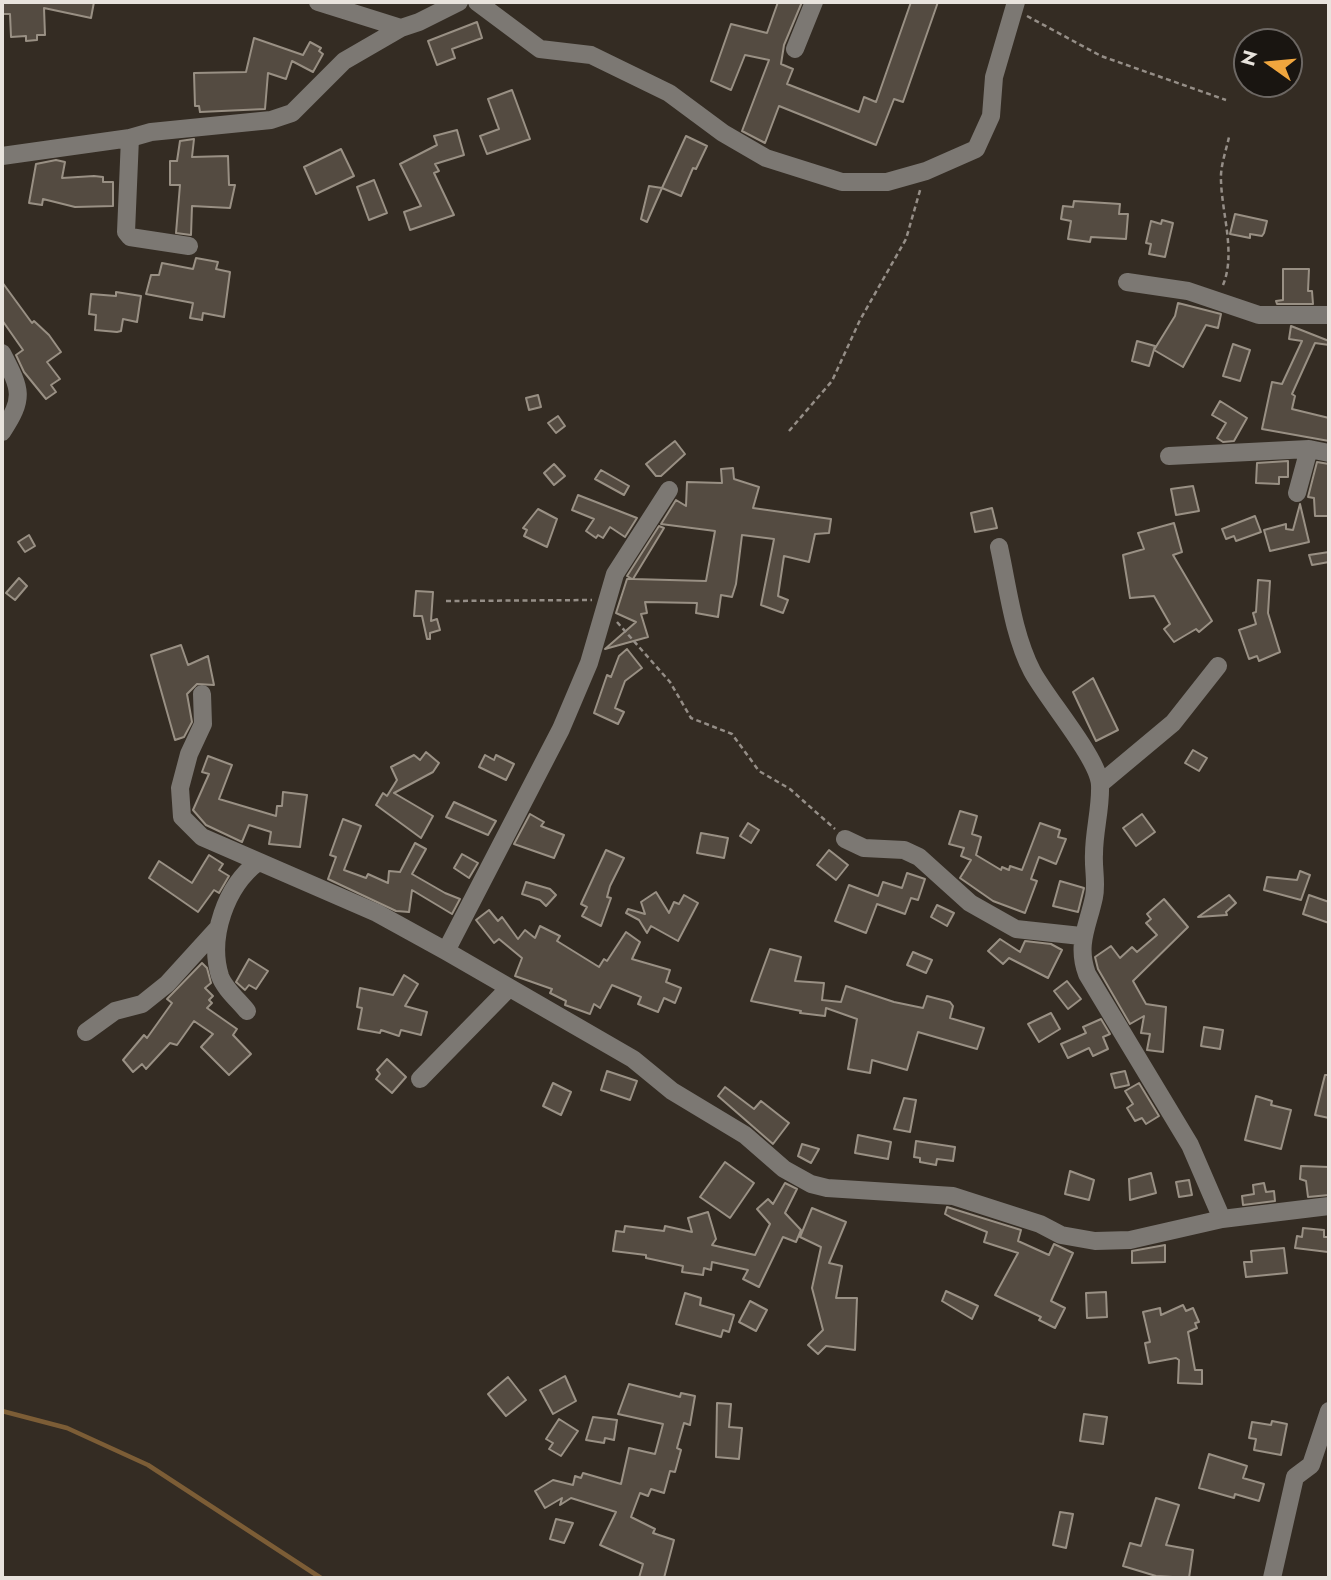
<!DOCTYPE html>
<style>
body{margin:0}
#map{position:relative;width:1331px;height:1580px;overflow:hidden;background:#342c23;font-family:Jost,sans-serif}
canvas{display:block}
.frame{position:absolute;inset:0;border:4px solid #e8e3dd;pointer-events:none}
.north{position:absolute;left:1233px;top:28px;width:70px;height:70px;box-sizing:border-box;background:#191511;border:2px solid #6c6763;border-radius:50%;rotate:285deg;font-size:19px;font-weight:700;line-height:28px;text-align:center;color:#e8e3dd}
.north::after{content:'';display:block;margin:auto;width:24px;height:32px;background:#f0a63e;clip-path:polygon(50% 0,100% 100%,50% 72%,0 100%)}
</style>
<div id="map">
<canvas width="1331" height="1580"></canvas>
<div class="frame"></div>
<div class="north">N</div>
</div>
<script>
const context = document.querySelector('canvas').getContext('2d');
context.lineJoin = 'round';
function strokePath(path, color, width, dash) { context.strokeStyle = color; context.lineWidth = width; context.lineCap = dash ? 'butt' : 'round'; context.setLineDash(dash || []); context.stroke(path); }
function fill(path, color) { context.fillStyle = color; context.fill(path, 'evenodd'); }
strokePath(new Path2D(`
 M2,1411L67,1428L148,1465L321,1578`), '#7c5d36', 4.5);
const building = new Path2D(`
 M2,2H94L91,18L44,8L45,35H37V40L26,41V36L11,37L10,14H2Z
 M778,2H802L784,45L781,64L793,69L787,84L859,112L864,97L876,102L911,2H938L903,102L894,99L876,145L779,106L765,143L742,131L769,60L745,55L731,90L711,81L731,24L767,33Z
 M477,22L482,38L452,49L455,58L437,65L428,41Z
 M254,38L303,55L310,42L321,48L319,51L323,54L313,72L292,61L286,79L268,73L265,109L200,112L199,106H195L194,73L246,72Z
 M512,90L530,139L487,154L480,136L499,129L488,99Z
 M457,130L464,155L435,164L439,171L434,173L454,215L410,230L404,212L421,206L400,164L437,145L434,136Z
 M686,136L707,146L696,169L693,168L681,196L662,188L647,222L641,219L649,186L662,188Z
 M194,139L192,157L228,156L229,185H235L230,208L192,206L191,235L176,233L180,185H170V161H177L180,141Z
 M341,149L354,176L316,194L304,167Z
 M56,160L65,162L62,178L94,176L103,177V182H113V206L75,207L43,199L42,205L29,203L36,164Z
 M374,180L387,213L369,220L357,187Z
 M1074,201L1120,204L1119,214H1128L1126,239L1091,237L1090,242L1068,239L1071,221L1061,219L1063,206L1073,207Z
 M1235,214L1267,221L1264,233L1262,236L1250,234V238L1230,234Z
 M1162,220L1173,223L1165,257L1149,254L1151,244L1146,243L1151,221L1161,224Z
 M196,258L218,262L216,269L230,272L224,317L203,313L202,320L190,318L193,303L146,294L151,275H159L162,263L193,269Z
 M1283,269H1309L1308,291H1312L1313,304H1277L1276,301L1283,300Z
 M2,282L32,323L34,321L49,335L61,352L47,362L60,379L51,385L56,392L46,399L24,372L16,355L23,350L2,320Z
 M116,292L141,296L137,322L123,319L121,331L117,332L95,330L96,315L89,314L91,294L116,296Z
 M1178,303L1221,314L1218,328L1206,325L1183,367L1154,350L1175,316Z
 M1291,326L1329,341V345L1315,343L1292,394L1295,396L1292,409L1329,418V441L1262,429L1272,382L1282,384L1302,341L1289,339Z
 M1137,341L1155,346L1149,366L1132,361Z
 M1233,344L1250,350L1240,381L1223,376Z
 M538,395L541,407L529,410L526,398Z
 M1220,401L1247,418L1234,441L1223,442L1217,438L1226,423L1212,415Z
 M558,416L565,426L556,433L548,423Z
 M675,441L685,454L661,476H656L646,464Z
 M1288,461V477H1279V484L1256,483L1257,463Z
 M1317,462L1329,464V516H1315L1314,498L1308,497Z
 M554,464L565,476L554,485L544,473Z
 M733,468L734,479L759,487L753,508L831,519L829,533L815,534L809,562L784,556L778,596L788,600L783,613L761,605L774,539L742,535L736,584L732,597L721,595L718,617L696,613L697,603L645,602L647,613L641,614L648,637L605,649L636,622L616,613L627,579H632L627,576L659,526L664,528L633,579L706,581L715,531L661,524L676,500L686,506L687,482L722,483L721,469Z
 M601,470L629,486L624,495L595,479Z
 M1193,486L1199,511L1176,515L1171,489Z
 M578,495L637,518L625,537L610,527L603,538L598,535L596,538L586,531L594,519L572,510Z
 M1300,504L1309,542L1270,551L1264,530L1286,524V529L1293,530Z
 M992,508L997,528L975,532L971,513Z
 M538,509L557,519L547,547L524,536L527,530L523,528Z
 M1255,516L1261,532L1236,541L1234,536L1226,539L1222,529Z
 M1174,523L1182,552L1173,555L1212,621L1199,632L1196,629L1174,642L1164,629L1170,624L1154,596L1130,598L1123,555L1144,549L1138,533Z
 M29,535L35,546L25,552L18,542Z
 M1329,552V562L1312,565L1309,555Z
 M19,578L27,586L15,600L6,593Z
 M1258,580L1270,581L1268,613L1280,652L1259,661L1257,656L1249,659L1239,630L1256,624L1253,613L1256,612Z
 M416,591L433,592L431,621L437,619L440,630L430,633V639H427L422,616H414Z
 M181,645L188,665L208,656L214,685L197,684L187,694L192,722L184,737L175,740L151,655Z
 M627,649L642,668L625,681L615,708L624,712L618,724L594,713L607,675L611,677L619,656Z
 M1093,678L1118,730L1096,741L1073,692Z
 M1193,750L1207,758L1199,771L1185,763Z
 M426,752L439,763L433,772L394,793L433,816L421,838L376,805L383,793L387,796L397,780L391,767L414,755L420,760Z
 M485,755L494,760L496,755L514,764L506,780L479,767Z
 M208,756L232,765L219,799L276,816L277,806H282L283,792L307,795L300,847L269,844L271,832L249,825L242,842L206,825L193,810L209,774L202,772Z
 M454,802L496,821L488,835L446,817Z
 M960,811L977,816L972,834L981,837L976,855L1001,870L1002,867L1009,870L1010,866L1022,870L1040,823L1060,830L1058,837L1066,839L1056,864L1039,857L1031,879L1037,881L1025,913L993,901L960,878L971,860L961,856L964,848L949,844Z
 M530,814L544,822L541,826L564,835L554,858L514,844Z
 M1142,814L1155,832L1136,846L1123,828Z
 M343,819L361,826L344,870L366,878L368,874L388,883L389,871L400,872L415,843L426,849L412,874L445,893L460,899L452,914L412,890L409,912L396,911L328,879L336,857L330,855Z
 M748,823L759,830L751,843L740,836Z
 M701,833L728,838L724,858L697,853Z
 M606,850L624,858L610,886L607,897L611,898L601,926L582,916L587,907L581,904Z
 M829,850L848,865L836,880L817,865Z
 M462,854L478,863L469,878L454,868Z
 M209,855L223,864L219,870L229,876L219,893L214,890L198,912L149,878L159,861L192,883Z
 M1300,871L1310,875L1301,900L1264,890L1267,877L1297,880Z
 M907,873L925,879L918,900L911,898L905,914L877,904L866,933L835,921L849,885L878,896L883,882L902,888Z
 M1060,881L1084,888L1078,912L1053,906Z
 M526,882L550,889L556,895L546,906L540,900L522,894Z
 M656,892L669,913L674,902L679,904L684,895L698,903L678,941L651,926L647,933L639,920L626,913L628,909L645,914L641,902Z
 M1229,895L1236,903L1226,912L1227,915L1198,917Z
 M1309,895L1329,902V923L1303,914Z
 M1164,899L1188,927L1133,981L1146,1004L1166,1007L1163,1052L1147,1050L1150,1034L1141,1033L1144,1016L1130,1024L1098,969L1095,957L1111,946L1120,958L1132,947L1137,952L1157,935L1146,923L1151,919L1147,914Z
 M937,905L954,913L947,926L931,917Z
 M489,910L498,921L502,917L518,939L525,930L535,938L540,926L560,936L557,941L599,967L604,959L607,961L626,932L640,942L632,959L670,970L666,982L681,988L675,1003L664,998L658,1012L638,1004L641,997L612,985L600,1008L594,1004L590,1014L565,1005L566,1001L550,993L552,989L515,976L522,958L499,939L494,943L476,920Z
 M1000,939L1020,952L1025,941L1051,944L1062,950L1048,978L1009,958L1003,964L988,951Z
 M770,949L801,957L795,981L824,983L822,1000L841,1002L846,986L894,1002L923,1008L927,996L950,1002L953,1006L950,1018L984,1028L977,1049L918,1032L907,1070L872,1060L870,1073L848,1069L857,1019L826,1008L825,1016L800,1013L801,1011L751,1001Z
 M913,952L932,960L926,973L907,965Z
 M249,959L268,971L256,989L249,985L245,990L236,982Z
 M202,963L207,968L211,983L205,988L213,996L209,1000L212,1003L207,1008L237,1029L233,1035L251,1054L229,1075L201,1047L213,1034L194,1021L177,1045L170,1043L146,1069L142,1064L133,1072L123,1060L144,1035L147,1038L172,1003L167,999Z
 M404,975L418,984L405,1006L427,1012L421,1035L401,1030L399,1036L381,1030L380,1033L358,1029L362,1008L357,1007L360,988L393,995Z
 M1067,981L1081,999L1068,1009L1054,991Z
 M1051,1013L1060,1029L1039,1042L1028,1024Z
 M1101,1019L1110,1034L1103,1037L1108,1049L1093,1056L1089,1048L1068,1058L1061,1044L1086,1033L1083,1027Z
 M1204,1027L1223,1030L1220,1049L1201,1046Z
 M387,1059L406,1077L392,1093L376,1079L380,1074L377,1070Z
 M607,1071L637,1081L630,1100L601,1090Z
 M1125,1071L1129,1085L1115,1088L1111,1074Z
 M1325,1075H1329V1118L1315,1115Z
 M553,1083L571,1092L561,1115L543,1106Z
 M1139,1083L1159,1116L1146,1124L1142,1118L1135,1121L1127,1108L1133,1104L1125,1091Z
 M725,1087L754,1109L761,1101L789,1123L773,1144L718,1096Z
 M1256,1096L1272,1101L1271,1105L1291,1110L1281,1149L1245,1140Z
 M904,1098L916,1100L910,1132L894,1129Z
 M858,1135L891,1142L888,1159L855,1153Z
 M916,1141L955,1147L953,1161L937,1159L936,1165L920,1162V1158L914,1157Z
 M802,1144L819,1149L811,1163L798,1156Z
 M725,1162L754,1183L730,1218L700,1197Z
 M1301,1166L1329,1167V1195L1308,1197L1306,1181L1300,1179Z
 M1070,1171L1094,1180L1089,1200L1065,1194Z
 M1151,1173L1156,1193L1130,1200L1129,1179Z
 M1189,1180L1192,1195L1179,1197L1176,1182Z
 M785,1183L797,1189L785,1213L801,1230L796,1242L783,1237L759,1287L743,1279L748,1270L712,1262L711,1270L704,1268L703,1275L682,1272L683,1266L646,1258V1255L613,1251L616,1231L624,1232L625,1226L664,1231L665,1226L692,1232L688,1218L708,1212L716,1239L712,1245L755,1255L770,1224L757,1209L768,1199L773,1204Z
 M1264,1183L1266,1192L1274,1191L1275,1201L1243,1205L1242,1196L1254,1194L1253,1185Z
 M947,1207L1021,1230L1018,1241L1049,1255L1054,1244L1073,1253L1051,1301L1065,1308L1055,1328L1039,1320L1041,1317L995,1295L1018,1253L984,1242L987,1232L952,1218L945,1214Z
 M812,1208L846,1222L829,1263L842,1266L836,1298H857L855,1350L826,1346L818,1354L808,1345L823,1330L812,1288L821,1247L800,1237Z
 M1303,1228L1324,1230V1237H1329L1328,1252L1295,1248L1297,1236L1302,1237Z
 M1165,1245V1262L1132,1263V1251Z
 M1284,1248L1287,1273L1246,1277L1244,1262H1252L1251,1251Z
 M946,1291L978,1306L972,1319L942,1301Z
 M1106,1292L1107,1317L1087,1318L1086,1293Z
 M685,1293L701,1298L700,1305L734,1315L729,1332L723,1330L721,1337L676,1324Z
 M750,1301L767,1310L756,1331L739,1322Z
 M1183,1305L1186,1311L1193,1308L1199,1322L1195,1323L1197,1328L1188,1332L1195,1370H1202V1384L1178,1383L1179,1360L1176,1358L1149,1363L1145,1343L1150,1342L1143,1312L1160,1308L1161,1315Z
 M565,1376L576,1401L553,1414L540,1390Z
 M508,1377L526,1400L506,1416L488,1394Z
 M629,1384L680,1397L681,1393L695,1396L690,1425L684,1423L677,1448L681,1450L675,1472L670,1471L664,1493L651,1489L648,1496L640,1493L631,1517L655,1529L653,1533L674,1540L664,1578H639L643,1564L600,1545L616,1512L571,1498L560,1505L562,1498L545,1508L535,1491L553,1480L573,1485L575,1476L581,1478L583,1473L621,1484L629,1448L655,1454L663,1424L618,1414Z
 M717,1403L731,1404L729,1427L742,1428L739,1459L716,1457Z
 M1084,1414L1107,1417L1103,1444L1080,1441Z
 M593,1417L617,1420L614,1440L605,1438L604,1443L586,1440Z
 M559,1419L578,1431L561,1456L549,1449L553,1443L546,1439Z
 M1272,1421L1287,1424L1281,1455L1254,1450L1256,1439L1249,1438L1252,1422L1271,1425Z
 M1209,1454L1247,1466L1243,1478L1264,1484L1259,1501L1235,1494L1234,1498L1199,1488Z
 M1156,1498L1179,1505L1166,1545L1193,1550L1189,1578L1156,1576L1123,1566L1130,1543L1141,1546Z
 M1060,1512L1073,1514L1066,1548L1053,1545Z
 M556,1519L573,1523L564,1543L550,1539Z`);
fill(building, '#544b41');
strokePath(building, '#999084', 2);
strokePath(new Path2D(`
 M1027,16L1101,56L1226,100
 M1223,285C1236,254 1222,214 1221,181C1220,167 1226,151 1229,137
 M789,431L832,381L860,320L906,239L921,187
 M446,601L592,600
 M617,622L670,682L691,718L732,734L759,771L790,789L835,829`), '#958e87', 2.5, [5, 3.5]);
strokePath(new Path2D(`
 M318,2L401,28
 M477,2L540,49L591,55L669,93L723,133L766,158L842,182H887L926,171L976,149L991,116L994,77L1016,2
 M795,49L814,2
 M130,138L126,232L130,237L189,246
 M2,156L130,138L151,132L271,120L292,113L344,61L401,28L419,22L459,2
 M1127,282L1188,291L1259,315H1329
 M2,353C21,390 25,397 2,432
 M1169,456L1309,449L1329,453
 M1297,493L1309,449
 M999,547C1008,588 1013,634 1032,671C1046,698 1099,759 1100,785C1101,808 1094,831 1094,854C1093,868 1097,883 1094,897C1088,926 1076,944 1087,974L1190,1145L1222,1219
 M202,694L203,724L189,754L180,788L182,817L202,837L377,913L446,951L633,1059L672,1091L745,1135L784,1169L811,1184L827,1188L953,1196L1040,1224L1061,1235L1095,1241L1130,1240L1222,1219L1329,1206
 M1100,784L1173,723L1218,666
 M845,839L864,848L904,850L919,857L970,903L1016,929L1081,936
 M446,951L561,729L589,663L615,574L669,490
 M247,1011C239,1001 224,988 220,976C208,937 226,886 258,862
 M86,1032L115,1011L142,1004L167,984L218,928
 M420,1079L509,988
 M1272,1578L1295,1477L1311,1465L1329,1411`), '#7c7873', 18);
</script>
